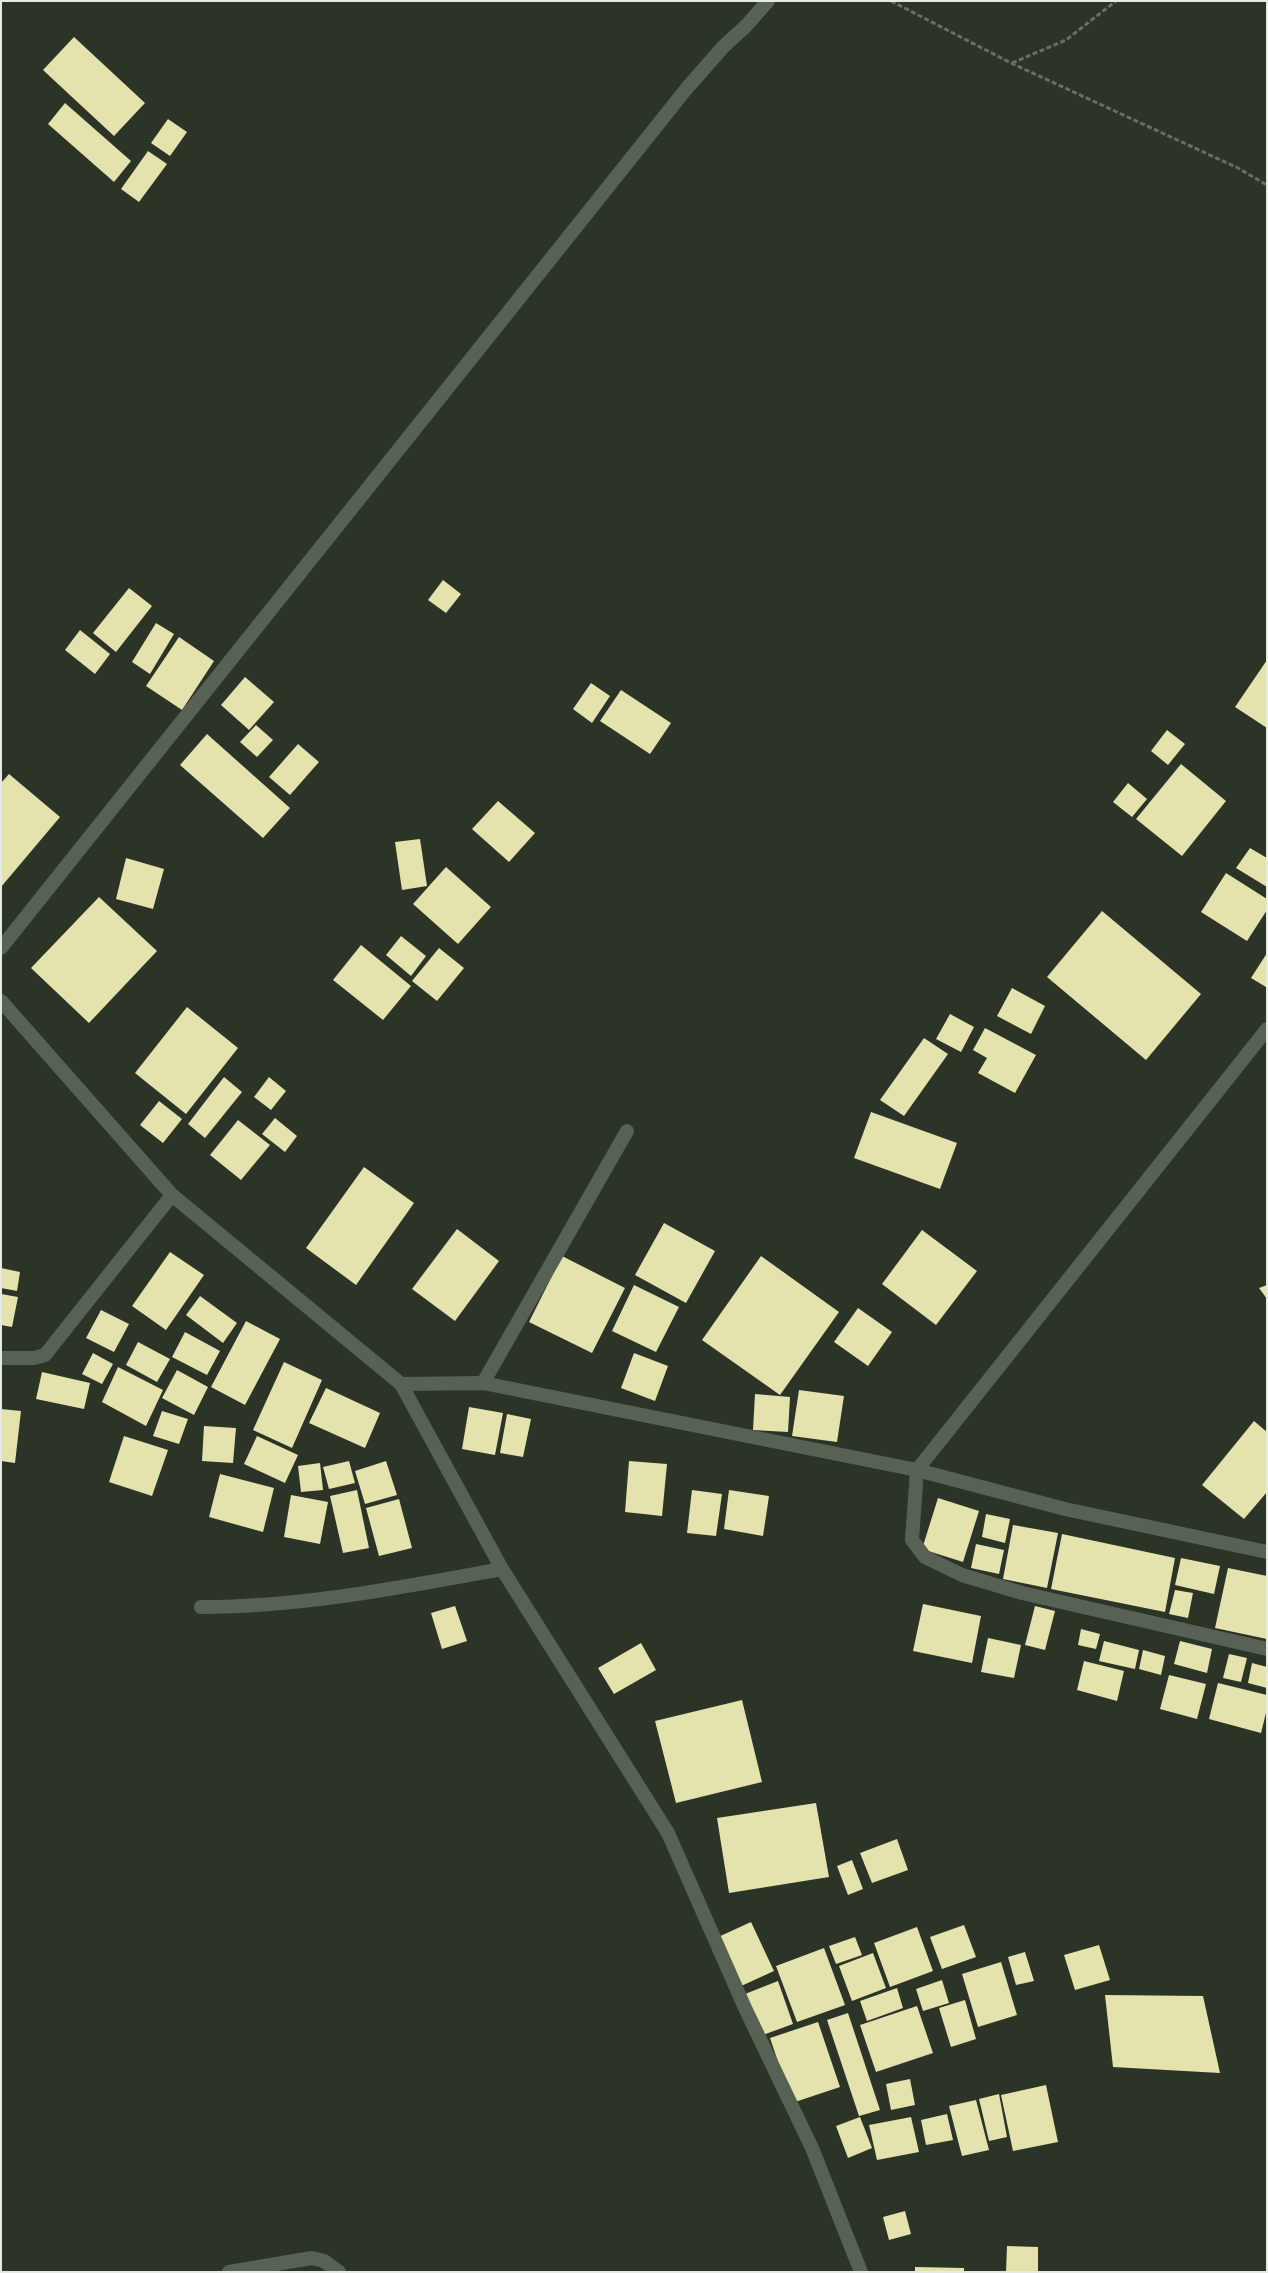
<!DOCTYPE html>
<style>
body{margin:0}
#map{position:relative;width:1268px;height:2273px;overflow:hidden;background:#2b3427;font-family:Signika,sans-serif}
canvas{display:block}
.frame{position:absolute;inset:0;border:2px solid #e5ebe2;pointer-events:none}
</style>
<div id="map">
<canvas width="1268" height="2273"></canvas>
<div class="frame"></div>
</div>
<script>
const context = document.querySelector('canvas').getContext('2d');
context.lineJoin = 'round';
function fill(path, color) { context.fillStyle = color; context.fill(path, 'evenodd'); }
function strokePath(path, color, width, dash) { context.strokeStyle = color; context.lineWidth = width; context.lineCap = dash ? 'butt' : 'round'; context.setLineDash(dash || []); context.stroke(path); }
fill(new Path2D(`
 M74,37L145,103L114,136L43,70Z
 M65,103L131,161L114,182L48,124Z
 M168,119L187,132L170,156L151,143Z
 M148,151L167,164L139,202L121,189Z
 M443,580L461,594L446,613L428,600Z
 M129,588L152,606L116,652L93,633Z
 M156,623L174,634L150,674L132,662Z
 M80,630L110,654L95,674L65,650Z
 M179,637L214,661L182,710L146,686Z
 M1267,660V728L1235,707Z
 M245,677L274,702L249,730L221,705Z
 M591,683L610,696L592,723L573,709Z
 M621,690L671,723L650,754L600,721Z
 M256,725L273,740L257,757L240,742Z
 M1167,730L1185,744L1168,765L1151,751Z
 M207,734L290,808L263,838L180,765Z
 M298,744L319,762L290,795L269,777Z
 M1181,764L1226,801L1182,856L1136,819Z
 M9,774L60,817L1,887V783Z
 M1128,783L1147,799L1132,817L1113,802Z
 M498,801L535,833L509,862L472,829Z
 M420,839L427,886L402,890L395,842Z
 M1250,848L1267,858V887L1236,868Z
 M126,858L164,869L153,909L116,899Z
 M446,867L491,907L458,944L413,904Z
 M1226,873L1267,899V910L1247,941L1201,912Z
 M99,897L157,951L89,1023L31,968Z
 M1102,911L1201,994L1146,1060L1047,977Z
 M401,936L426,956L411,976L386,955Z
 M361,945L411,986L383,1020L333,980Z
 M439,948L464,968L437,1001L412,981Z
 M1267,953V986L1266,987L1251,978Z
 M1012,988L1045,1006L1031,1034L997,1016Z
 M187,1007L238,1048L186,1114L135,1073Z
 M950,1014L974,1027L961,1052L936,1039Z
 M985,1028L1036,1055L1015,1093L978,1073L987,1058L973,1050Z
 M924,1038L948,1054L904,1116L880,1100Z
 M224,1077L242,1092L205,1138L188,1124Z
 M269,1077L286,1091L271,1110L254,1097Z
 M159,1101L182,1119L163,1143L140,1125Z
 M871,1112L957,1143L940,1189L854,1158Z
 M275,1118L297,1136L285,1152L262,1134Z
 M238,1120L270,1145L241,1180L210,1155Z
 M364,1167L414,1203L356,1285L306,1248Z
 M664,1223L715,1251L686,1303L635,1275Z
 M457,1229L499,1261L455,1321L412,1289Z
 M922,1230L977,1271L936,1325L882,1284Z
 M170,1252L204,1275L166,1330L132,1306Z
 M562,1256L625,1288L592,1353L529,1322Z
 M761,1256L839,1312L780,1395L702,1340Z
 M1,1268L20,1272L17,1291L1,1288Z
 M634,1285L679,1307L656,1352L612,1331Z
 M1267,1285V1299L1259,1288Z
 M1,1294L18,1297L12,1327L1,1325Z
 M200,1296L237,1323L223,1343L186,1315Z
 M858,1308L892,1332L868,1366L834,1342Z
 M101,1310L129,1324L114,1352L86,1338Z
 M246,1321L280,1339L245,1405L211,1387Z
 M185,1332L220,1351L207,1375L172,1357Z
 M138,1342L170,1359L157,1382L126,1365Z
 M93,1353L113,1364L102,1384L82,1374Z
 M634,1353L668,1366L655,1401L621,1388Z
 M284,1362L322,1380L292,1448L253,1430Z
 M118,1367L163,1390L146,1426L102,1402Z
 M177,1370L208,1387L194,1415L162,1398Z
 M42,1372L90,1383L84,1409L36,1399Z
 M326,1388L380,1413L365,1448L309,1423Z
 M799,1390L844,1396L837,1442L792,1436Z
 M755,1394L790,1397L788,1432L753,1430Z
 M469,1407L503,1413L495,1455L462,1449Z
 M1,1409L21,1411L15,1463L1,1461Z
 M162,1411L188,1419L179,1444L153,1436Z
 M507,1414L531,1419L523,1457L500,1453Z
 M1254,1421L1267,1432V1492L1244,1519L1202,1485Z
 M204,1426L236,1428L233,1463L202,1461Z
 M124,1436L168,1450L152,1496L109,1482Z
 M257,1436L298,1455L285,1483L244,1464Z
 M349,1461L355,1483L329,1489L323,1467Z
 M386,1461L397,1495L365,1504L355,1471Z
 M629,1461L667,1464L662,1516L625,1512Z
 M320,1463L323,1490L301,1492L298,1466Z
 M220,1474L274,1488L263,1532L209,1517Z
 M357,1490L369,1548L343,1553L330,1496Z
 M692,1490L722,1494L716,1536L687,1533Z
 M729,1490L769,1496L763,1536L724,1529Z
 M291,1495L328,1502L320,1544L284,1537Z
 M938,1498L979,1511L963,1562L922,1549Z
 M399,1499L412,1548L379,1556L366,1508Z
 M986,1514L1010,1519L1005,1543L982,1537Z
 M1013,1525L1058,1533L1047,1588L1003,1579Z
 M1062,1534L1175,1558L1165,1612L1051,1589Z
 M976,1544L1004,1550L999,1574L971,1568Z
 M1181,1558L1220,1566L1214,1594L1175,1585Z
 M1228,1568L1267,1576V1639L1215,1628Z
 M1175,1590L1193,1593L1188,1618L1169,1614Z
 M923,1604L981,1616L972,1663L913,1651Z
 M455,1606L467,1641L442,1649L431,1613Z
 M1035,1606L1055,1611L1045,1650L1025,1645Z
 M1081,1629L1100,1634L1096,1649L1078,1645Z
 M988,1638L1021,1645L1014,1678L981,1672Z
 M1104,1641L1139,1650L1135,1669L1099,1661Z
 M1180,1641L1212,1649L1207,1673L1174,1664Z
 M641,1643L656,1670L614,1694L598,1668Z
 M1143,1650L1165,1656L1161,1675L1139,1669Z
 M1229,1654L1247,1658L1241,1682L1223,1678Z
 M1084,1661L1124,1671L1117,1701L1077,1690Z
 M1252,1663L1267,1667V1688L1248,1683Z
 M1169,1675L1206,1684L1197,1719L1160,1709Z
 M1218,1683L1267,1695V1709L1261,1733L1209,1719Z
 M742,1700L762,1782L676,1803L655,1721Z
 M816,1803L829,1877L729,1893L717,1818Z
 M897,1839L908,1870L872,1883L860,1853Z
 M852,1860L863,1889L848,1895L837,1866Z
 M751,1922L774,1971L739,1987L716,1938Z
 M964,1925L976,1957L942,1969L930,1937Z
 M917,1927L933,1971L890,1987L874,1943Z
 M855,1937L862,1955L836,1964L829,1946Z
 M1099,1945L1110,1980L1075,1990L1064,1955Z
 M824,1948L845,2005L797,2022L776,1966Z
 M1025,1952L1034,1981L1016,1985L1008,1957Z
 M873,1953L886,1988L852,2001L839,1966Z
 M1001,1962L1017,2015L978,2027L962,1974Z
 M942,1980L949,2003L923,2011L916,1989Z
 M778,1981L793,2024L760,2036L745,1994Z
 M897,1988L903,2008L867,2021L860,2001Z
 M1105,1995L1203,1996L1220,2073L1113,2067Z
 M965,2000L976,2039L951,2047L939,2008Z
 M917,2006L933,2053L876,2072L860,2025Z
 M848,2013L880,2110L859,2116L827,2020Z
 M818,2022L840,2087L792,2103L770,2038Z
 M910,2079L915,2105L891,2110L886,2084Z
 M1046,2085L1058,2142L1013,2151L1001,2095Z
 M999,2094L1007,2137L989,2141L979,2099Z
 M976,2100L989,2150L962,2156L949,2106Z
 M947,2114L953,2140L926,2145L921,2120Z
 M860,2117L872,2148L848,2158L836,2126Z
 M911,2117L919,2152L877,2160L869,2125Z
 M905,2211L911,2234L889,2240L883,2217Z
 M1007,2246L1038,2247V2272H1006Z
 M915,2267L964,2268V2272H915Z`), '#e4e3ad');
strokePath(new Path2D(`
 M891,1L1011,63L1238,168L1267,185
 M1012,63L1066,40L1116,1`), '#676f63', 3, [5, 2.5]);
strokePath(new Path2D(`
 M483,1383L627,1131
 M201,1607C302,1607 403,1587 502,1569`), '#586254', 14);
strokePath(new Path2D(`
 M1,948L687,88L724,46L746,26L768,1
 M1267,1029L917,1470L912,1540L925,1557L962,1575L1022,1593L1267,1649
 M1,1358H34L45,1355L172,1195
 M229,2272L312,2258L324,2261L339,2272`), '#586254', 14);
strokePath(new Path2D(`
 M1,1001L172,1195L401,1384L502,1569L668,1833L745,2008L812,2148L861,2272
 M401,1384L483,1383L917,1470L1065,1509L1267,1552`), '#586254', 14);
</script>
